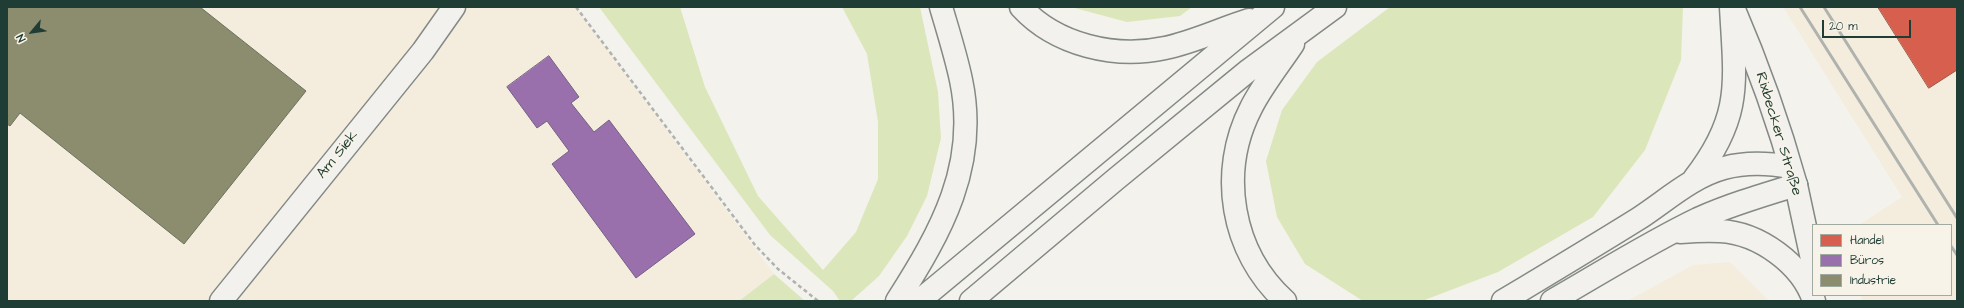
<!DOCTYPE html>
<meta charset="utf-8">
<style>
body{margin:0}
#map{position:relative;width:1964px;height:308px;overflow:hidden;background:#f4f2ec;font-family:"Architects Daughter",sans-serif}
canvas{display:block}
.frame{position:absolute;inset:0;border:8px solid #1f3d34;pointer-events:none}
.legend{position:absolute;left:1812px;top:224px;width:140px;height:72px;box-sizing:border-box;background:#f7f3e8;border:1px solid #a1aaa0;margin:0;padding:5px 7px;list-style:none;font-size:12px;color:#1f3d34}
.legend li{display:flex;align-items:center;gap:8px;height:20px}
.legend b{width:20px;border:1px solid #a1aaa0}
.north{position:absolute;left:12px;top:12px;width:40px;height:40px;-webkit-text-stroke:3px #f7f3e8;paint-order:stroke;rotate:241deg;font-size:11px;font-weight:700;line-height:16px;text-align:center;color:#1f3d34}
.north::after{content:'';display:block;margin:auto;width:14px;height:18px;background:#1f3d34;clip-path:polygon(50% 0,100% 100%,50% 72%,0 100%)}
.scale{position:absolute;left:1822px;top:20px;width:89px;height:18px;box-sizing:border-box;border:2px solid #1f3d34;border-top:0;padding-left:5px;font-size:12px;line-height:14px;white-space:nowrap;color:#1f3d34;-webkit-text-stroke:3px #f7f3e8;paint-order:stroke}
</style>
<div id="map">
<canvas width="1964" height="308"></canvas>
<div class="frame"></div>
<ul class="legend">
<li><b style="height:11px;background:#d6604d"></b>Handel</li>
<li><b style="height:11px;background:#9970ab"></b>Büros</li>
<li><b style="height:11px;background:#8c8c6e"></b>Industrie</li>
</ul>
<div class="north">N</div>
<div class="scale">20 m</div>
</div>
<script>
const context = document.querySelector('canvas').getContext('2d');
context.lineJoin = 'round';
function fill(path, color) { context.fillStyle = color; context.fill(path, 'evenodd'); }
function strokePath(path, color, width, dash) { context.strokeStyle = color; context.lineWidth = width; context.lineCap = dash ? 'butt' : 'round'; context.setLineDash(dash || []); context.stroke(path); }
function drawText(font, color, halo, rows, align = 'center') {
  context.font = font + ' "Architects Daughter",sans-serif'; context.lineWidth = 4; context.setLineDash([]); context.textBaseline = 'middle'; context.strokeStyle = halo; context.fillStyle = color; for (const [text, x, y, turn = 0] of rows) {
    context.save(); context.translate(x, y); context.rotate((+turn || 0) * Math.PI / 180); context.textAlign = isNaN(turn) ? turn : align; if (halo) context.strokeText(text, 0, 0); context.fillText(text, 0, 0); context.restore();
  }
}
fill(new Path2D(`
 M7,7H575L774,274L739,301H7Z
 M1783,7H1957V301H1862L1861,295H1951V225H1859L1902,197Z
 M1730,262L1769,301H1627L1693,265Z`), '#f4edde');
fill(new Path2D(`
 M599,7H680L705,87L758,196L823,270L856,232L878,179V122L867,54L842,7H920L938,92L941,138L927,196L907,236L879,276L851,301H840L833,291L770,235Z
 M1071,7H1192L1180,16L1127,22Z
 M1390,7H1683L1681,60L1645,150L1593,217L1498,272L1422,301H1363L1305,264L1277,217L1266,161L1282,110L1317,62Z
 M774,274L805,301H739Z`), '#dce6bb');
const shops = new Path2D(`
 M1878,7H1957V70L1929,88Z`);
fill(shops, '#d6604d');
strokePath(shops, '#9f5646', 1);
const offices = new Path2D(`
 M549,56L579,97L571,103L594,132L609,120L695,234L636,278L552,164L569,151L547,121L537,128L507,87Z`);
fill(offices, '#9970ab');
strokePath(offices, '#746187', 1);
const industry = new Path2D(`
 M7,7H200L306,91L184,244L20,113L10,126L7,124Z`);
fill(industry, '#8c8c6e');
strokePath(industry, '#6b745d', 1);
const minor = new Path2D(`
 M1796,185L1813,264
 M221,301L423,51L454,7`);
const major = new Path2D(`
 M1733,7C1758,65 1779,124 1796,185`);
const highway = new Path2D(`
 M1021,7C1056,45 1115,59 1165,48C1191,43 1223,28 1249,20
 M1694,179C1743,116 1735,82 1731,7
 M1680,232C1693,231 1707,230 1720,231C1759,233 1802,264 1814,301
 M897,301C941,232 979,165 961,80C956,56 948,31 941,7
 M919,301L1273,7
 M971,301L1116,179L1249,70L1335,7
 M1285,301C1231,252 1218,172 1251,108C1262,86 1279,65 1293,44
 M1503,301C1548,274 1593,247 1638,219C1666,201 1691,177 1724,168C1746,162 1768,163 1790,167
 M1552,301C1601,273 1648,243 1698,219C1729,205 1763,195 1796,185`);
strokePath(minor, '#848985', 25);
strokePath(major, '#848985', 25);
strokePath(highway, '#848985', 25);
strokePath(new Path2D(`
 M576,7L755,245L778,269L818,301`), '#b0b2ae', 2.5, [4, 3]);
strokePath(minor, '#f2f1ed', 22);
strokePath(major, '#f2f1ed', 22);
strokePath(highway, '#f2f1ed', 22);
strokePath(new Path2D(`
 M1800,7L1938,225
 M1824,7L1957,218
 M1951,246L1957,255`), '#b0b2ae', 3);
drawText('15px', '#1f3d34', '#f7f3e8', [
 ["Rixbecker Straße",1778,134,73],
 ["Am Siek",338,155,-51]
]);
</script>
